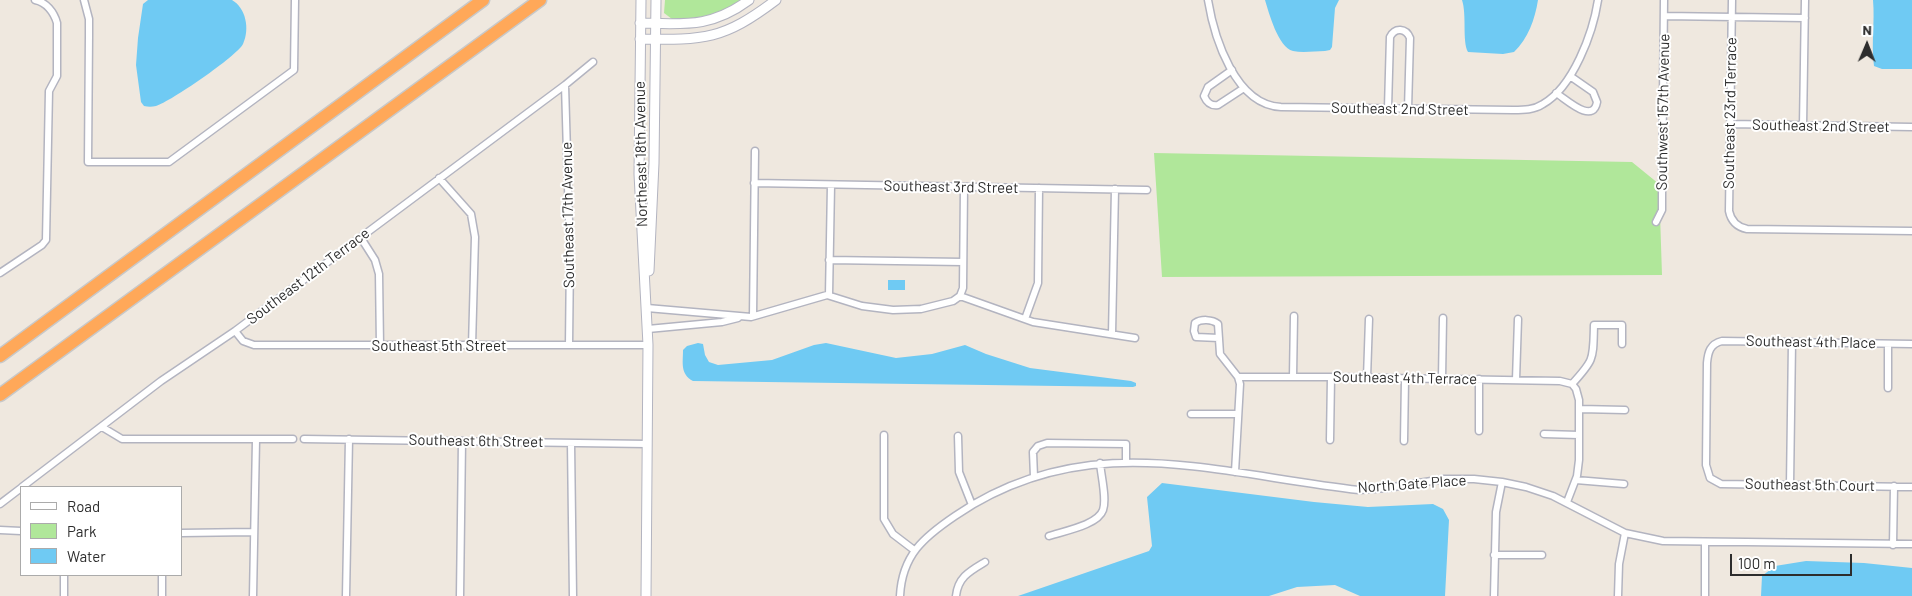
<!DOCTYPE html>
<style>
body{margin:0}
#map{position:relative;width:1912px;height:596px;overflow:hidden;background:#efe8df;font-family:Barlow,sans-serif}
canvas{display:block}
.legend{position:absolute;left:20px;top:486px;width:162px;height:90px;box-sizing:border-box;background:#fff;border:1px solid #ababab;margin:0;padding:6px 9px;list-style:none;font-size:15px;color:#2d2d2d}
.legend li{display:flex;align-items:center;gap:10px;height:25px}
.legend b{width:25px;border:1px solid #ababab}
.north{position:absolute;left:1842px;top:20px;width:50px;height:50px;-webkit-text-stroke:4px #fff;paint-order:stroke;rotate:1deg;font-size:14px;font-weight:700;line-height:20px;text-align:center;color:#2d2d2d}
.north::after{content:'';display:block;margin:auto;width:18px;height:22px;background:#2d2d2d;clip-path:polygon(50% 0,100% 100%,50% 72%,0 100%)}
.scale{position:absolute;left:1730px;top:554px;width:122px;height:22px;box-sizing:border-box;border:2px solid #2d2d2d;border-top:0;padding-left:6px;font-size:15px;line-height:18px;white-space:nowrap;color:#2d2d2d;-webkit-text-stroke:4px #fff;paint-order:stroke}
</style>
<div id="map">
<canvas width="1912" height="596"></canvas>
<ul class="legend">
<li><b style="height:6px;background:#fff"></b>Road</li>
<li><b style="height:14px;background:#b0e79a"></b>Park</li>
<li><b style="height:14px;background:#6fcaf3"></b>Water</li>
</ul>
<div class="north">N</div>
<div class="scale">100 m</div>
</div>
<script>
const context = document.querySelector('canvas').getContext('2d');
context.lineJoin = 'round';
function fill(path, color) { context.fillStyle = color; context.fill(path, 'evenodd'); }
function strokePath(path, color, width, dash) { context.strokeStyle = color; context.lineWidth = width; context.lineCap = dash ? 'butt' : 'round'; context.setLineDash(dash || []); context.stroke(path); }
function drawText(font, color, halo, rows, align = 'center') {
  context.font = font + ' Barlow,sans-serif'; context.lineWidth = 4; context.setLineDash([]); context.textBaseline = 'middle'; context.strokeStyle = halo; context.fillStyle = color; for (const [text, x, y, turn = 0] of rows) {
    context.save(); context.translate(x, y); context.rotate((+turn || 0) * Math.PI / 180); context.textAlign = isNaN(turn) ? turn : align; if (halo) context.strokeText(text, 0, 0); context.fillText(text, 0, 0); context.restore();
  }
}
fill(new Path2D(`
 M665,0H741C720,15 698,19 672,19L664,13Z
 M1154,153L1632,162L1659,184L1662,275L1162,277Z`), '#b0e79a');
fill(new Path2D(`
 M148,0H232C246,8 250,29 243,44C237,56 170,102 156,106C152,107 148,107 144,106L141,102L136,65L138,38L143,4Z
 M1265,0H1339L1335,8L1332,47L1330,50L1325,51C1315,51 1303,53 1293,51C1278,47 1269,13 1265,0Z
 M1462,0H1538C1535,19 1528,39 1514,52L1503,54L1468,52C1462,41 1467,15 1462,0Z
 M1873,0H1912V69H1882L1874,66C1871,44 1875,22 1873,0Z
 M888,280H905V290H888Z
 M698,343L703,344L705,355L709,362L718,365L772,360L814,345L826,343L896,358L932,354L965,345L986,354L1030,368L1131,381L1136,383V386L1133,387L693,381C680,374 683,363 683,350L687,346Z
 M1162,483L1314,502L1368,507L1433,504L1443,509L1449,520L1445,596H1360L1335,585L1297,587L1269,596H1018L1149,551L1152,546L1147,497Z
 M1806,561L1864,563L1912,568V596H1761L1762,576L1775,566Z`), '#6fcaf3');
const street = new Path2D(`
 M84,0L89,19V35L88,162H169L294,70L295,0
 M1208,0C1214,37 1235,105 1281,107L1513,110C1524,110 1534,110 1543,104C1573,87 1593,33 1598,0
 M1732,0L1729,211C1731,221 1737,227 1747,229L1912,231
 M1664,16L1805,18
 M1232,70L1208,87L1204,96C1207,103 1211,106 1218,105L1244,88
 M565,85L570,255L569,345
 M1556,93C1566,99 1593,125 1597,102L1593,92L1570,76
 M1388,108L1390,37C1395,27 1406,28 1410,38L1408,109
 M1730,124L1912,127
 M1803,126L1805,0
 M439,178L471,214L475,237L472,346
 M754,183L1147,190
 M1656,222L1662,210V196L1664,0
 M361,238L375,260L379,274L380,346
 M829,260L963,262
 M0,273L42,245L46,240L49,91L57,76V23C54,12 46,2 35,0
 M829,295L831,185
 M960,296L1033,322L1135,338
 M960,296L963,288L964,187
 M647,308L751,317L827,295L862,306L893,310L921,309L953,301L960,296
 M753,316L755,151
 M1025,319L1038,283L1039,188
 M648,329L722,322L738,318
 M235,331L243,341L254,345H648
 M1112,334L1115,189
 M1219,338L1196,337L1194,331L1195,323C1201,319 1212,319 1218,324L1220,354L1238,377L1240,384L1235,472
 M1912,344L1722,341C1710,344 1708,352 1707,363L1706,465L1710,478L1721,484L1912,487
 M1238,377H1331L1560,381L1572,384
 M1293,377L1294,316
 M1367,378L1369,319
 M1442,379L1443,318
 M1516,380L1518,319
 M1572,384C1595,359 1593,359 1594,325H1622V344
 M1888,388V344
 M1580,409L1625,410
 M1191,414H1237
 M102,427L122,439H293
 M1479,431V379
 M1544,434L1579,435
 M884,435V519L893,534L914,550
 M958,436L959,472L972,505
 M304,439L647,444
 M1330,440L1331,377
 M1404,441L1405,379
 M571,443L573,596
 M1034,477L1033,452L1038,446L1047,443L1126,444V461
 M1576,480L1624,484
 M1790,485L1792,342
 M22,487L161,381L235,331L565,85L593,62
 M1567,502L1577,476L1579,460V400L1576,389L1572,384
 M0,504L21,488
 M0,530L21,531
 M181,533L253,532
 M1049,536C1064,531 1098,525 1103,510C1107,499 1101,475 1100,463
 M1893,545L1894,486
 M1494,555H1542
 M64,575V596
 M162,596V575
 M253,596L256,440
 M346,596L349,439
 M460,596L462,441
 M900,596C902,555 924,537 955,516C1087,426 1215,474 1359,490L1387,488L1444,479H1474L1502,482L1526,487L1553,496L1625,533L1663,541L1912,544
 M956,596C958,577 970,571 985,562
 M1494,596L1496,512L1502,482
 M1618,596L1619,564L1625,533
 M1705,596V542`);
const secondary = new Path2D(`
 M641,0L639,174L648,345L646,596
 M640,23C685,24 711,28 749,0
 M640,39C705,40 723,40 776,0
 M649,271L654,163L656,0`);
const highway = new Path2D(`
 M0,356L483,0
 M0,395L540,0`);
strokePath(street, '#b3b4c0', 9);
strokePath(secondary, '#b3b4c0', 11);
strokePath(highway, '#c8c8c8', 15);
strokePath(street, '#fff', 6);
strokePath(secondary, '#fff', 9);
strokePath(highway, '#ffa859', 12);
drawText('15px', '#2d2d2d', '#fff', [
 ["Southeast 2nd Street",1400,109,1],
 ["Southwest 157th Avenue",1663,112,-89],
 ["Southeast 23rd Terrace",1730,113,-89],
 ["Southeast 2nd Street",1821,126,1],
 ["Northeast 18th Avenue",641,154,-91],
 ["Southeast 3rd Street",951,187,1],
 ["Southeast 17th Avenue",568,215,-91],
 ["Southeast 12th Terrace",308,276,-37],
 ["Southeast 4th Place",1811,342,1],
 ["Southeast 5th Street",439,346],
 ["Southeast 4th Terrace",1405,378,1],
 ["Southeast 6th Street",476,441,1],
 ["North Gate Place",1412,484,-4],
 ["Southeast 5th Court",1810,485,1]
]);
</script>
